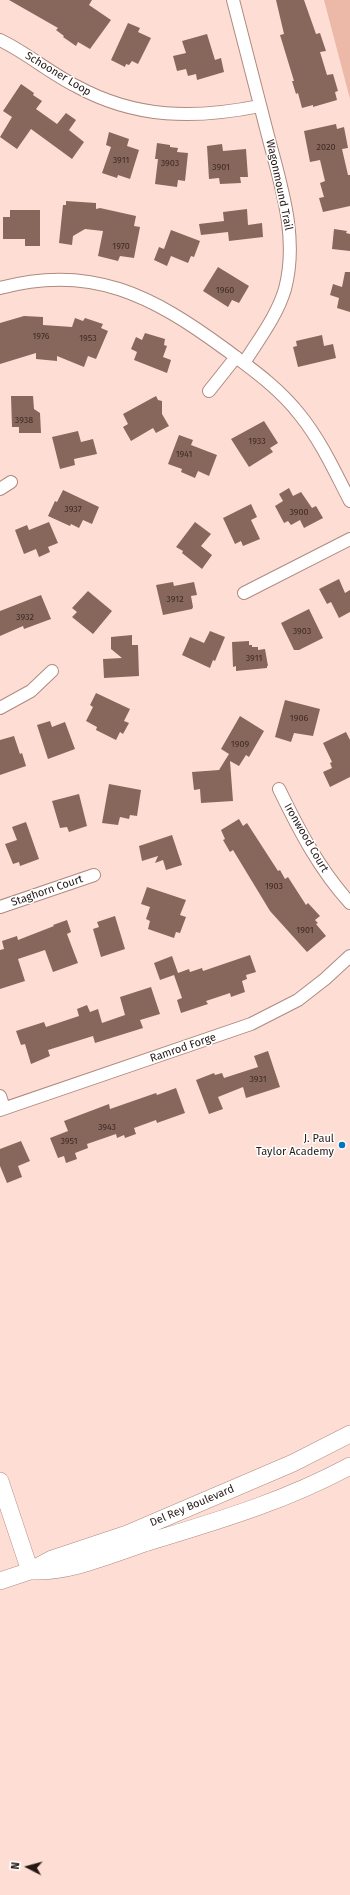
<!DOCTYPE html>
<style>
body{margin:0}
#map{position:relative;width:350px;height:1895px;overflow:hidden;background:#feded4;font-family:"Fira Sans",sans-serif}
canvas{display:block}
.north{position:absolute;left:8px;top:1847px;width:40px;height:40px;-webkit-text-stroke:3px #fff;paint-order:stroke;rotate:276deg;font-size:11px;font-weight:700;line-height:16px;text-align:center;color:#261915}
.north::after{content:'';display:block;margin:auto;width:14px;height:18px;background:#261915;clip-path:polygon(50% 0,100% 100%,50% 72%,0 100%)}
</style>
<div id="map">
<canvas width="350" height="1895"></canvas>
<div class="north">N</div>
</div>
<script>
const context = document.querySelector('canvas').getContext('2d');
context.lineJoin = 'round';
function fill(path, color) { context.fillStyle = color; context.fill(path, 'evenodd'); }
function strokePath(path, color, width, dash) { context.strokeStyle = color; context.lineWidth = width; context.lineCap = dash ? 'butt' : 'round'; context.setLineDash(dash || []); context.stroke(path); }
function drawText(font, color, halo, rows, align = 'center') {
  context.font = font + ' "Fira Sans",sans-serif'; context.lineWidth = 3; context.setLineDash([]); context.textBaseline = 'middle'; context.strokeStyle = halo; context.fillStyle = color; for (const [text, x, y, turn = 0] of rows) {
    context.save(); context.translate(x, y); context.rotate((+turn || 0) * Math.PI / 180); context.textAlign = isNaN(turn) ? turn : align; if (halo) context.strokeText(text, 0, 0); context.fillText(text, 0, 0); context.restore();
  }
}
fill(new Path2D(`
 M324,0H350V99Z`), '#ecb9a9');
fill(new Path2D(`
 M9,0H92L89,5L111,20L90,49L78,42L76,46L63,37L64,36L56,30L58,28Z
 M276,0H304L316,34L320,33L326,51L320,52L327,75L333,74L338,91L335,92L337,100L313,107V105L302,108L298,93L296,94L292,81H294L280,35L284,34Z
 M128,23L140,28L138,32L151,38L138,64L132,61L129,65L126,64L125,67L111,60Z
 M207,34L215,60L221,58L224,72L197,80L196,74L188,76L186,69L177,71L173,56L186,53L182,41Z
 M21,84L34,93L33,95L42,101L36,109L57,124L66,113L76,120L69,130L84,142L72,159L31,129L17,149L0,137L12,117L3,111Z
 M336,124L337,129L344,127L348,148L342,149L348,175H350V206L323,212L319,198L324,197L320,183L325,181L320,160L310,162L304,131Z
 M109,132L129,139L127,146L139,150L130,179L118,175L117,178L102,173L111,147L106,145Z
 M157,143L170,145V147L178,148L177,152L188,153L185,181L178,180L177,187L155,184L158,159H155Z
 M222,144L223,151L246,149L248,177H240L241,183L220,184L219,178L209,179L207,146Z
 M66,201L96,203V209L100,208L136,216L134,226L140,227L134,258L120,256L118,261L98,256L103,231L85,229L73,236L72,245L59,243L63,205H66Z
 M247,209L248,225L262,223L263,237L229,241L228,232L201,235L199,224L224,221L223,212Z
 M10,210H40V246H25V239H3V217H10Z
 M334,229L347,231L346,233L350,234V251L332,249Z
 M171,230L200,241L194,257L191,256L188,263L171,256L167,266L154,260L159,247L164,249Z
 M218,267L249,286L239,303L232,300L228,307L203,291Z
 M345,272H350V312L337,308L339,298L330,295L333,284L342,287Z
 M24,316L43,317V325L72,327L75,318L83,321L85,318L103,324L101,328L108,331L96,359L88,356L84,367L57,356V361L36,359V353L0,364V323Z
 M145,333L165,339L164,345L167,346L163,357L171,360L167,373L134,360L137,352L131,349L136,337L142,340Z
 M322,335L324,346L333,344L336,358L298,367L293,347L297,346L296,341Z
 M11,396H33L34,409L40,413L41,433H19V427H12Z
 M156,396L158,400L162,401V414L169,426L156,433L153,428L131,441L123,427L128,424L123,414Z
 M264,421L278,443L270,448L273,452L249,467L231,439Z
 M78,431L81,442L93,439L97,454L74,459L75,465L60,469L52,437Z
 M179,435L193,440L191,445L217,455L209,476L198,471L195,478L181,472L182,469L168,464Z
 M289,488L293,496L301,492L312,508L316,506L323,518L304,528L300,520L291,525L288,521L284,523L275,506L283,501L279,494Z
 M63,490L99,507L92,524L83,520L79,528L71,524L70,526L48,516L55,501L57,502Z
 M251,504L257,517L251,520L260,539L243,546L241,541L235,544L223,518Z
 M49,522L58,543L48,547L50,552L39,557L36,549L24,554L15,530L27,525L29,530Z
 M195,522L211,534L201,546L212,555L202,569L182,553L183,551L176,547Z
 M339,579L345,593L350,590V612L339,618L331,602L327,604L319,589Z
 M173,582L174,586L194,582L197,595L191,596L193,607L192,609L163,615L156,585Z
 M88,591L112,611L93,634L72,617L77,612L72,608Z
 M41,595L51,619L24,629L23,626L0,636V611Z
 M309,609L323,638L299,650H294L281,623Z
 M210,631L225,637L215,661L213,660L210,668L182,655L190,637L204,643Z
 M132,635V645H138L139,676L104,678L103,659L122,658L111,649V637Z
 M249,641V645H252V647H258V650L265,649L268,666H267V668L236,671V666L233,667L232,642Z
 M96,693L130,709L124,721L129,723L123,734L120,732L116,740L96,730L97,727L86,721L93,707L90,705Z
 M285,700L320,709L313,736L294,733L291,742L275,737Z
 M240,716L264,731L249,757L246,755L239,766L230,761L233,801L201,803L200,789L194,790L192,772L219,770L229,754L221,749Z
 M50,721L52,727L65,722L75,749L48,759L37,725Z
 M346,732L350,740V777L330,787L323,772L332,768L330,763L332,762L323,743Z
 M14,736L20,754L22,753L26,766L0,775V740Z
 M109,784L141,790L137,816L130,815L129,819L120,817L118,825L102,823Z
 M79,794L87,826L69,832L67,827L60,828L52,801Z
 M239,819L243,826L247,823L278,871L280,870L285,879L288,877L306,905L308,903L320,916L315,920L318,923L316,924L326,936L307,952L270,911L233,850L230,852L223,840L225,839L221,830Z
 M26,822L39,859L20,866L19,862L13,864L5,844L17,840L12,827Z
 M172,835L182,865L166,870L163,860L155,863L158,856L142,861L139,846Z
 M147,887L186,900L180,915L186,917L180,933L176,932L174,938L148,929L150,921L146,919L150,907L141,904Z
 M115,916L125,949L101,957L93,929L99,927L97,922Z
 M67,920L71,932L67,934L78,963L53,972L45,950L18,959L25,981L0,989V950L4,949L2,941L17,936L18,940L54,926L53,925Z
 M250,955L256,972L246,975L247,979L242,981L245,992L231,997L230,993L206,1001L208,1004L181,1013L177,1000L182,998L174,975L160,980L154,963L172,956L178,973L189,969L190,972L202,968L203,971Z
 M151,987L160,1014L140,1020L143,1028L95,1043L93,1036L48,1050L50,1056L31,1064L25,1044L21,1045L16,1031L44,1022L46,1027L79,1016L77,1009L87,1005L90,1012L98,1009L102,1023L125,1015L120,997Z
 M268,1051L280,1087L246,1098L243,1087L218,1097L223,1109L209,1114L196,1080L214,1073L215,1075L222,1073L224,1078L258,1067L254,1056Z
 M176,1088L185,1113L157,1123L156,1120L134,1128L136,1134L125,1138L124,1135L117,1138L116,1134L87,1144L88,1148L75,1153L77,1159L66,1163L64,1156L58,1158L50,1138L68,1131L64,1121L109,1104L110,1109L156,1093L157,1095Z
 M21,1141L30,1161L18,1166L22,1177L7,1183L0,1166V1149Z`), '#87665b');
const street = new Path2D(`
 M233,0C244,44 256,88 267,132C280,183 299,236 285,289C277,316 259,339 244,363
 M0,40C27,53 50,73 76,86C136,119 195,119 260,106
 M0,288C91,263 153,296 225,349C252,369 279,388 300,415C321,441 335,472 350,501
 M209,391L236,357
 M0,489L11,482
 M244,593L350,539
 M0,708L31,691L52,671
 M279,789C299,830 319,869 350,903
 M0,907L94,875
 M0,1096L4,1108
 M0,1110L251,1024L298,1000L325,979L350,956`);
const secondary = new Path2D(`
 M0,1481L30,1571
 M33,1571C71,1572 109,1555 145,1543C217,1521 283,1502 350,1466
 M0,1581L30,1571L52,1559L127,1534L293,1463L350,1434`);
strokePath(street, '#ae8a7f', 14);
strokePath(secondary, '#ae8a7f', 18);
strokePath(street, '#fff', 12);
strokePath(secondary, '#fff', 17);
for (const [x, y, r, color] of [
 [342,1145,4,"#0473be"]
]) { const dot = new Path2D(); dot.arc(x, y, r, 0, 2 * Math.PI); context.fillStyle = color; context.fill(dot); strokePath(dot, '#fff', 1.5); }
drawText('9px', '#3e2c26', null, [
 ["2020",326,147],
 ["3911",121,160],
 ["3903",170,163],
 ["3901",221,167],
 ["1970",121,246],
 ["1960",225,290],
 ["1976",41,336],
 ["1953",88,338],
 ["3938",24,420],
 ["1933",257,441],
 ["1941",184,454],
 ["3937",73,509],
 ["3900",299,512],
 ["3912",175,599],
 ["3932",25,617],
 ["3903",302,631],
 ["3911",254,658],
 ["1906",299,718],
 ["1909",240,744],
 ["1903",274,886],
 ["1901",305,930],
 ["3931",258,1079],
 ["3943",107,1127],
 ["3951",69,1141]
]);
drawText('11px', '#261915', '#fff', [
 ["Schooner Loop",58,74,31],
 ["Wagonmound Trail",279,185,78],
 ["Ironwood Court",306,838,60],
 ["Staghorn Court",47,891,-19],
 ["Ramrod Forge",183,1048,-19],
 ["Del Rey Boulevard",192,1506,-23]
]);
drawText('11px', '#261915', '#fff', [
 ["J. Paul",334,1139],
 ["Taylor Academy",334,1152]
], 'right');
</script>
